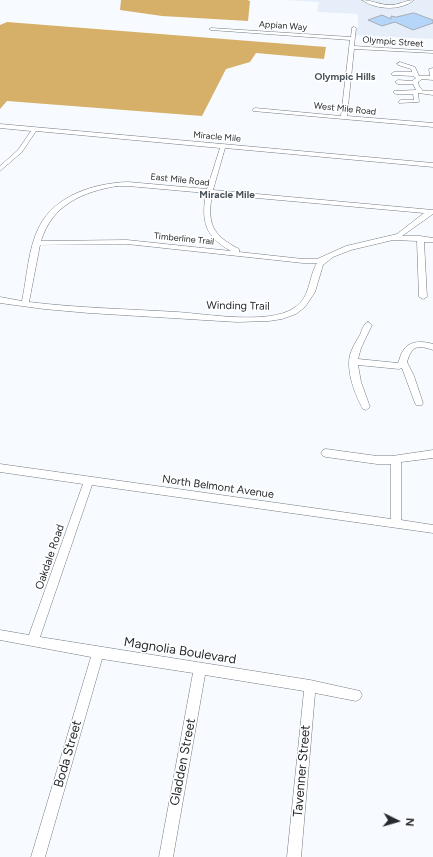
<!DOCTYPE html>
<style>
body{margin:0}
#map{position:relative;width:433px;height:857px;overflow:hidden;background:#f7fbff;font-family:Figtree,sans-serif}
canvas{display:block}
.north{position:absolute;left:377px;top:801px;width:40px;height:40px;-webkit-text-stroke:3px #fff;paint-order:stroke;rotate:95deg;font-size:11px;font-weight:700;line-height:16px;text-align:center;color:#26292d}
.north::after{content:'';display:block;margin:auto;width:14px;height:18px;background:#26292d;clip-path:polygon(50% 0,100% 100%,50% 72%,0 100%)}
</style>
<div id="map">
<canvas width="433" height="857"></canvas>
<div class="north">N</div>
</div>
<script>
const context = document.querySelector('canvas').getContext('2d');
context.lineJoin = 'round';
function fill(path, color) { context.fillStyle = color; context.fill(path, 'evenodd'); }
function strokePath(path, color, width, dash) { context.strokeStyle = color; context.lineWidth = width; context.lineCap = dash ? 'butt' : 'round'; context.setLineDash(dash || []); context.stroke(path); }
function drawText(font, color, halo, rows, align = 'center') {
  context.font = font + ' Figtree,sans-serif'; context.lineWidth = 3; context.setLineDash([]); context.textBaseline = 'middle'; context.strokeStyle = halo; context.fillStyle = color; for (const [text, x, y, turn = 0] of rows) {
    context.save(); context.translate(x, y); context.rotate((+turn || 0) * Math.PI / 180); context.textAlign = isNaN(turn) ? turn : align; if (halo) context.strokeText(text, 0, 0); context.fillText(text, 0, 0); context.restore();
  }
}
fill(new Path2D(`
 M284,0H433V39L353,35L354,28H358V14L317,12L319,2Z`), '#e6eff9');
fill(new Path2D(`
 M121,0H247L250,1L248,21L162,16L120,10Z
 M7,22L326,47L324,59L256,53L250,62L226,69L202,116L7,101L0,109V25Z`), '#d6b068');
const building = new Path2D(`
 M414,13L433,20V23L413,30L395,22L382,26L368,20L382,15L391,19V16L396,17Z`);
fill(building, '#b6d6f9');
strokePath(building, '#a5adb7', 1);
const minor = new Path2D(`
 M362,0C371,0 380,5 390,5C399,5 406,0 414,0C401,11 376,10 362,0Z
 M354,27L356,28L354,46L433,51V53L354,49L347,116L433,123V127L253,111L252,110L255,108L341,116L350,40L211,30L209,29L211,28L351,37L352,28Z
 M400,62L415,67L419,76H430L429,69L433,68V80L422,79L418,82L419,86L423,91H433V95L418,93L419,102L399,103V101L401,100H414L413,94H396L394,93V91L416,90L413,84H398L395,82L398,80L412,81L416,78L413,76L392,75L391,74L394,72H412L411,69L398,65L397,64Z
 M0,124L433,163V167L225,148L213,190L433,210V214L402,236H420L433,238V242H424L427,297L423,299L419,297L417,241L393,240L351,250L333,257L323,265L315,292L305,307L296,314L282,319L269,321L237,322L89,313L44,309L0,303V297L22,301C27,277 28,249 39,227C55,195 95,183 128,182L207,189L220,148L36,131L22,152L0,171V166L18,150L31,131L0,128ZM117,186H128L206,193C201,221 205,237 231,251L127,240L41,241C52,205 82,192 117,186ZM212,194L424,213L397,234L346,246L317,259H303L239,252V249C212,235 207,224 212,194ZM127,244L303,263H317C308,278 311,297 294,308C269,325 207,314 177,312C128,309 78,308 29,302L40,245Z
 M368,322L372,325L361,348L358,359L398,363C400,359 400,355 403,351C409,340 423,341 433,344V350C418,345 412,345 407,362L414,376L423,403L422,405H416L415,403L402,368L399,369L358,365L361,382L370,407L366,410L363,409C355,395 346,371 350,355C352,348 356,341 360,335C362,330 363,324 368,322Z
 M326,449L377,456H392L433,450V458L401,462V520L433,525V533L92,485L40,637L310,680L360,691L362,695L360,699L356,701L315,693L301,857H287L304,691L205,675L173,857H159L193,673L102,659L45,857H31L91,657L0,640V630L29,635L83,484L0,472V464L391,519V464H377L326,457L323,456L321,453L323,450Z`);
strokePath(minor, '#727a83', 1);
fill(minor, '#fff');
drawText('9px', '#26292d', '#fff', [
 ["Appian Way",283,26,4],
 ["Olympic Street",393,42,4],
 ["West Mile Road",345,109,6],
 ["Miracle Mile",217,137,5],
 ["East Mile Road",180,180,6],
 ["Timberline Trail",184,239,6]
]);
drawText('bold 10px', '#495159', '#fff', [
 ["Olympic Hills",345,77],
 ["Miracle Mile",227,195]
]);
drawText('11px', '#26292d', '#fff', [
 ["Winding Trail",238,306,1],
 ["North Belmont Avenue",218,487,8],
 ["Oakdale Road",50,557,-71]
]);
drawText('13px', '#26292d', '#fff', [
 ["Magnolia Boulevard",180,651,9],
 ["Boda Street",68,754,-74],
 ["Gladden Street",183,762,-79],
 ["Tavenner Street",302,771,-85]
]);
</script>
